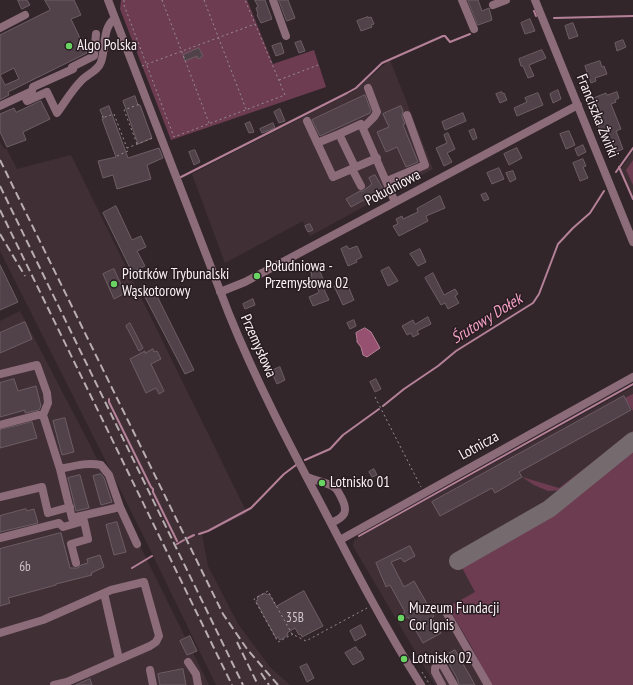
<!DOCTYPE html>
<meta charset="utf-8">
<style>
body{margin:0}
canvas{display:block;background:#32262a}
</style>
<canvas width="633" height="685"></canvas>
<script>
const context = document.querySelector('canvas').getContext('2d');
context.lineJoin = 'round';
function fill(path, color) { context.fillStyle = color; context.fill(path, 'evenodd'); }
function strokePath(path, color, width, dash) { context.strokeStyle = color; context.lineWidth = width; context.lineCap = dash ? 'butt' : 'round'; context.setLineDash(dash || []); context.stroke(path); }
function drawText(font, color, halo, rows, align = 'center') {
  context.font = font + ' "PT Sans Narrow",sans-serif'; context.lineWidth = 3; context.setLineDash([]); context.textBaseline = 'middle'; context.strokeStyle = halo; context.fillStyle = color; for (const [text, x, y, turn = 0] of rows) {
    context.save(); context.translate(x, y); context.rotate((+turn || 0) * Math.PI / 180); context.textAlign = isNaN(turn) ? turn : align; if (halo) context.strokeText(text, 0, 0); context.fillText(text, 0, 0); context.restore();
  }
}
fill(new Path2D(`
 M390,60L433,169L310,236L303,221L225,263L192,174L354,91Z
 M0,142L4,149L6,148L17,169L71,155L247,513L202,535L208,566L238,624L270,667L290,685H216L141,531L0,251Z
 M633,151V198L621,169Z
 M20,311L88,441L209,685H0V321Z
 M633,387V685H435L353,546L354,540Z`), '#412f36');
fill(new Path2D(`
 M121,0H247L273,64L314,50L326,87L171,140L120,9Z
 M633,160V185L626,170Z
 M633,394V411L625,398Z
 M633,431V434L566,490L548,491L534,485L522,477L559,488Z
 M633,446V685H491L470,644L448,607L475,592L460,564L550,512Z`), '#6d3c51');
const water = new Path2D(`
 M365,328L371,332L380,348L367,357L363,355L361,347L357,342V339L356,333Z`);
fill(water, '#975170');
strokePath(water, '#b58198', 1);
strokePath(new Path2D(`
 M534,11L536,16
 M554,18L633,16
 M619,167L633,199
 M616,172L633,148
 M181,177L347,93L356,88L382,63L443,36H445L450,42L470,34
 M109,399V402L151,487L153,489V492L177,541
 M383,406L404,389L438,366L456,351L533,303L539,294L558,244L573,228L590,213L604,191
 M305,460L330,449L343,435L379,409
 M199,534L208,531L251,508L284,474L296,465
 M359,536L633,384
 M188,538L194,535
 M177,544L184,540
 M132,568L152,556`), '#b58198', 2);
strokePath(new Path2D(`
 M458,561L549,509L633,441`), '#756a6e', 18);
const building = new Path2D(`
 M18,0H27L30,5L22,9Z
 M45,0H74L81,15L71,19L87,53L8,92L9,95L0,100V75L5,85L19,79L14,68L0,75V35L50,10Z
 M255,0H265L272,19L261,23L257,15L258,14L256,8L258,7Z
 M279,0H288L295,18L287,21Z
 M468,0H478L482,11L489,8L492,20L478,25Z
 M368,17V18L371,17L374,24L371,25L372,27L361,31L357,21Z
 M530,19L535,31L525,34L521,23Z
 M573,23L578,36L569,39L565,26Z
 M623,40L626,47L617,51L615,43Z
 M301,41L305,51L299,53L295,43Z
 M281,43L284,53L276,56L272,46Z
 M199,48L203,56L198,59L197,56L185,61L183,55Z
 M542,50L546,58L529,65L534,76L528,78L523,66H521L519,59Z
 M600,61L602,67L604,66L607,74L595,78L596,81L591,83L585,66Z
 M558,90L561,99L553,103L550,94Z
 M502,92L503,94L504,93L507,100L500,103L496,94Z
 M617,92L619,98L615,100L616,102L611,104L621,129L616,131L623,149L613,153L607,135L603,137L597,123L602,121L591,99L606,93L607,95Z
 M538,93L543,105L517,116L514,108L527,102L525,98Z
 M365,95L371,111L370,113L320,136L312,120Z
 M135,96L138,105H140L152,138L138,144L123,101Z
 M41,101L50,119L23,132L26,140L7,147L0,132V114L14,108L16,112Z
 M109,106L128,158L159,148L163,158L147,165L151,179L117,189L113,175L103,178L98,161L116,157L102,119H104L100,110Z
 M401,106L403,111L402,116L405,124L403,125L418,162L406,167L397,147L386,152L377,132L389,127L383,114Z
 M280,109L285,121L279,123L274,112Z
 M463,113L466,121L445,130L442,122Z
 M250,122L254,132L249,133L245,124Z
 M273,123L275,128L262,133L260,129Z
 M474,129L477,138L473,140L469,131Z
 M569,131L575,145L566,149L560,134Z
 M448,133L455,149L447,153L452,162L444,166L436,148L447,143L444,135Z
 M583,145L586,152L578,156L575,149Z
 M517,148L522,158L509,165L504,154Z
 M195,150L200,162L194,165L189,152Z
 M583,159L586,166L583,167L588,178L580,181L573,163Z
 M499,168L504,179L492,184L487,173Z
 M513,171L516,179L510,182L506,173Z
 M375,175L382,187L385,195L378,199L373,195L351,207L346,199L360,191H363L372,184L369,178Z
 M486,193L489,199L484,201L481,195Z
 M440,196L445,208L426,216L428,221L399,236L393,226L398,224L396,219L402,216L403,219L418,212L417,209Z
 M116,206L132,240L141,236L146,247L137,251L145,266L132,272L103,213Z
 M310,224L313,230L308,232L305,226Z
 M347,246L349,249L357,246L362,257L356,260L357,262L348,266L341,249Z
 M420,249L426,262L418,266L410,254Z
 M0,265L18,302L0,310Z
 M389,267L398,281L388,286L381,271Z
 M114,269L125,293L114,299L103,274Z
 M319,269L325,284L322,285L329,300L313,306L309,297L318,293L319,291L314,281L311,282L308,277L312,276L311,273Z
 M433,273L444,295L455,289L458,294L455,296L459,303L448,309L445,303L441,305L425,278Z
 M345,279L354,300L343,305L334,286L339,284L338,282Z
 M154,290L194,370L185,374L144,295Z
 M253,299L255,305L245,309L243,304Z
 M428,317L431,324L417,331L419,334L413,337L411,333L407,335L402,326L413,320L415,324Z
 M354,320L356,326L350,329L347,323Z
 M25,322L32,339L0,353V333Z
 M130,323L143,348L139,351L126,326Z
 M153,349L154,352L157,351L161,359L151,364L164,391L159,394L156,388L146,393L130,359L145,351V353Z
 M280,367L285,380L277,384L271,371Z
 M14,379L18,391L36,386L41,406L39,410L25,413V410L0,417V383Z
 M376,379L381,389L375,392L370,382Z
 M624,396L631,410L519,472L522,477L495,493L492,488L440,516L432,502Z
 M65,418L74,452L62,455L53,421Z
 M32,422L37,438L0,448V430Z
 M374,469L377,475L372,477L369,472Z
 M101,474L104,478L112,502L101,505L93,476Z
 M80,475L89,508L76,511L68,478Z
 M26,509L27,511L34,509L38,523L0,532V516Z
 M117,522L126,552L114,555L106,525Z
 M61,533L70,568H78L81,565L88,563L87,559L100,555L104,567L91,573L92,575L56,584V585L8,598L10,603L0,606V549Z
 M410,546L415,556L404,562L401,558L391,562L404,587L414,581L434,616L432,618L441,633L423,643L408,617L399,622L397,617L405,612L390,585L386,587L376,563Z
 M304,591L323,626L302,637L301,634L299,635L295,628L287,633L288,635L280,640L278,637L276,638L256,601L258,600L257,597L265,593L267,595L269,594L276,606Z
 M361,625L366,635L355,641L350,631Z
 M190,636L197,651L187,655L180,641Z
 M356,647L359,652L360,651L364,659L353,665L345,653Z
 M455,650L470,676L475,685H459L457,678L448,662V658L445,656Z
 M307,664L314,678L307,682L300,667Z
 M183,669L186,685H160L158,674Z
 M90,679L92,685H76Z`);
fill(building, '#504248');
strokePath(building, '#6d5e64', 1);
strokePath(new Path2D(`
 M124,0V5L174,137L285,95L245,0
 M162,0L209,123
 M204,0L246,109
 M142,66L255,24
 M279,80L318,65
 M103,116L102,118L114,114L127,148
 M137,144L124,110L140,104
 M117,156L128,151L127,148L153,138
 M375,397L421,487
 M293,634L278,642L254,599L268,591L292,634L306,641L367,608
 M422,672L430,685`), '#988d91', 1, [2, 3]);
strokePath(new Path2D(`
 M108,0L229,314C256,381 289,444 323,508C354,568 385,628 421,685
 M273,0L286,36
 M462,0L474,29
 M535,0L633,242
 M493,5L506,0
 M0,28L25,15
 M24,95L27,101L47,92L57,113C65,102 72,90 81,81C87,74 98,71 101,62C106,48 102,29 114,19
 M0,106L32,91L33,87L73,69L72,67L94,56L96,34
 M307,121L333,177L377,158
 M363,128L374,117L377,112L368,88
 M317,143L339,134
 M355,167L339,134L361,124L395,202
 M352,169L361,186
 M387,181L425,165L407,115
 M220,292L245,282L578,105
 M0,374L37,365L47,393L48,403L43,415L60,469L72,518L120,507
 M0,425L38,415H43
 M60,469C74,466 87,462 101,465L109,475L120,507L137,544
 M307,477C316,481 326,482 334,487C337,489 339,493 341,497C349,512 345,517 331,523
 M0,497L42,487L48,513L70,507
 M0,538L59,523L63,527L84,521L88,539L71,544L76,563
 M340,540L633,377
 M104,593L119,659
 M446,612L488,685
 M0,633L43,620L111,590L144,582L159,636L156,642L150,646L67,682L54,685
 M188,662L196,674L198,685
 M442,664L454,685
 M150,670L153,685
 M442,685L435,672V668L437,665L443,661`), '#8d6c79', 8);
strokePath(new Path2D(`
 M0,160L223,614L247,649L278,685
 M0,186L243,685
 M0,210L232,685
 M0,234L25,276
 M237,642L258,685
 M261,673L269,685`), '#b8aeb1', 2, [8, 4]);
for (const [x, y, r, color] of [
 [69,46,4,"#69d464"],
 [257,276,4,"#69d464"],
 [114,284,4,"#69d464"],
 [322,483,4,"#69d464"],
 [401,618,4,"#69d464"],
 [404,659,4,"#69d464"]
]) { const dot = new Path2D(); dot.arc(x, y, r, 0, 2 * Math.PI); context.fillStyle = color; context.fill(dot); strokePath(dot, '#281c21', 1.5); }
drawText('13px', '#d0c6ca', null, [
 ["6b",25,567],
 ["35B",295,618]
]);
drawText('15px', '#fbf2f5', '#281c21', [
 ["Algo Polska",77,46],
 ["Południowa -",265,267],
 ["Przemysłowa 02",265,284],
 ["Piotrków Trybunalski",122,275],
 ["Wąskotorowy",122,292],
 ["Lotnisko 01",330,483],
 ["Muzeum Fundacji",409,609],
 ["Cor Ignis",409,626],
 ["Lotnisko 02",412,659]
], 'left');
drawText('15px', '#fbf2f5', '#281c21', [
 ["Franciszka Żwirki",597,116,68],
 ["Południowa",393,188,-28],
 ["Przemysłowa",258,346,66],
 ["Lotnicza",479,446,-29]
]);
drawText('italic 16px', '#f4a2c5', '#281c21', [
 ["Śrutowy Dołek",487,319,-32]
]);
</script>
